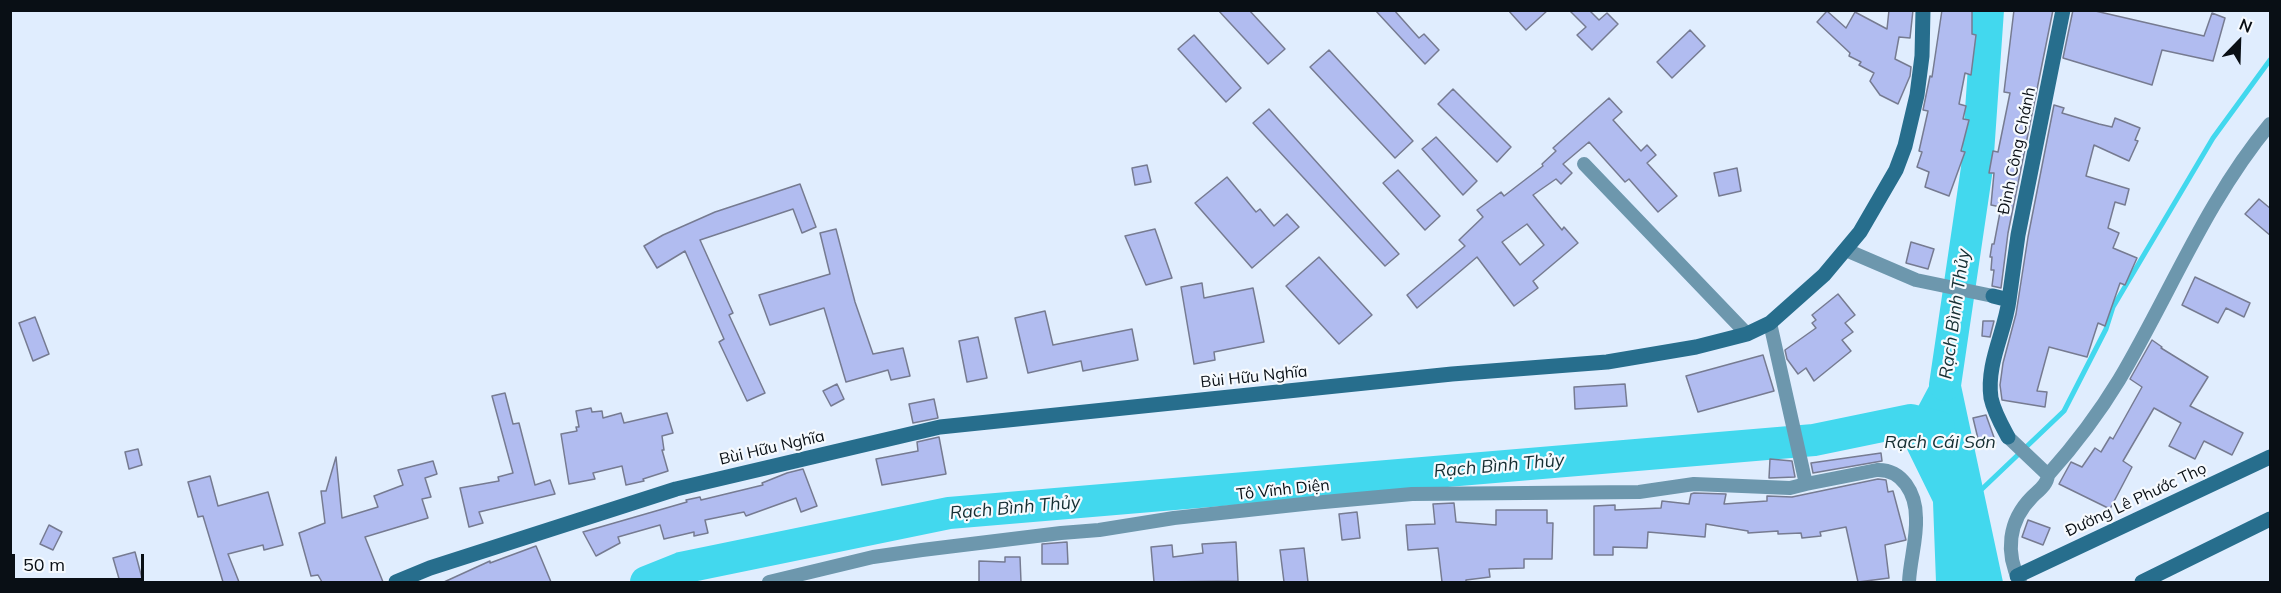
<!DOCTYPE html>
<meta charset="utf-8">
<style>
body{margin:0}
#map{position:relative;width:2281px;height:593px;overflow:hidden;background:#e0edfe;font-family:Mulish,sans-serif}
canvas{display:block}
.frame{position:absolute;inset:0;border:12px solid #090f15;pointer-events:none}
.north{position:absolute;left:2209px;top:12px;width:60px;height:60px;-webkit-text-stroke:4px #f6fafe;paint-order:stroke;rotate:23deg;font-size:16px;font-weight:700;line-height:24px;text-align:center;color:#090f15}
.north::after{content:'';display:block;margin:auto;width:21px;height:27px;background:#090f15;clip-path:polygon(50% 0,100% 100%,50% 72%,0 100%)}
.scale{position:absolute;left:12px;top:554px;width:132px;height:27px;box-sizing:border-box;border:3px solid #090f15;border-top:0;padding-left:8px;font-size:18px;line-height:21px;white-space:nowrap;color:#090f15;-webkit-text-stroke:4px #f6fafe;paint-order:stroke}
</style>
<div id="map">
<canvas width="2281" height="593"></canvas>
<div class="frame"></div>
<div class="north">N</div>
<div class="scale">50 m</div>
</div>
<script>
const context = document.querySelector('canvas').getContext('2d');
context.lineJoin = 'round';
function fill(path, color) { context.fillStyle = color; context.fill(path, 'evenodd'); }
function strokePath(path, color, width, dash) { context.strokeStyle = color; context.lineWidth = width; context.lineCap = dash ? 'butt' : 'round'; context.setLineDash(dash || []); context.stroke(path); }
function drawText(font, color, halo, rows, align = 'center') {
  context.font = font + ' Mulish,sans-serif'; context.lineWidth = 4.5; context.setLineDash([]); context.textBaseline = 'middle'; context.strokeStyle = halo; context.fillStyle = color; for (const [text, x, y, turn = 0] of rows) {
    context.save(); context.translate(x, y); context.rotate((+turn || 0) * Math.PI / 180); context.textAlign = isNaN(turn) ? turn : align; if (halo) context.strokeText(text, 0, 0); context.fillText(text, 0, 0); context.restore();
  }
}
fill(new Path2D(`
 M1952,343L2003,582H1936L1933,502L1906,447L1911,420Z`), '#42d8ee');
strokePath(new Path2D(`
 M1982,489L2064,411L2106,329L2113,307L2213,138L2270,60`), '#42d8ee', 5);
strokePath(new Path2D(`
 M1945,385L1977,168L1988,10
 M646,582L681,568L949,513L1814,440L1911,420L1939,427`), '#42d8ee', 32);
const building = new Path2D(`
 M1218,10H1249L1285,49L1268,64Z
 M1375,10H1394L1419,38L1424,34L1439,50L1425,64Z
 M1508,10H1548L1526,30Z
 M1569,10H1589L1599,20L1607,13L1618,24L1592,50L1577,35L1586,27Z
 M1889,10H1913L1910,38L1899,37L1895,59L1911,67L1910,76L1898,104L1880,95L1870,81L1874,73L1859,65L1861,62L1849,56L1850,53L1817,22L1827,11L1846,28L1855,12L1887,29Z
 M1942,10H1972V34L1976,35L1971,75L1965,73L1959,104L1966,106L1963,119L1969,120L1961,151L1965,152L1949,196L1925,187L1929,172L1917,167L1922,152L1919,151L1928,111L1923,110L1930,76L1932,77Z
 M2014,10H2053L2008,233L2001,288L1992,286L1994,270H1991L1992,257H1990L1992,244H1994L2001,207L1991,205L1994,173H1989L1993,151L1998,152L2010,93L2004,92Z
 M2073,10H2091L2204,36L2212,13L2225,18L2213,61L2162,50L2152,85L2063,58Z
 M1690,30L1705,46L1672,78L1657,62Z
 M1194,35L1241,88L1226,102L1178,49Z
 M1329,50L1413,141L1395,158L1310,67Z
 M1453,89L1511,147L1497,162L1438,104Z
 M1609,98L1622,112L1613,120L1641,151L1647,145L1656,155L1647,163L1677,196L1658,212L1629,179L1625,182L1589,142L1563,164L1572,173L1561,184L1556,179L1533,195L1562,230L1564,227L1578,243L1533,281L1538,288L1514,306L1477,257L1417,308L1407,295L1465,246L1459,240L1483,217L1477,210L1501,192L1504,196L1543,166L1542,164L1556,151L1553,148ZM1527,224L1544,245L1520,265L1502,242Z
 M2054,105L2064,108L2062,113L2099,124L2112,127L2115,118L2140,128L2135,140L2138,141L2129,161L2094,145L2086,176L2129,189L2125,205L2115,202L2108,228L2119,233L2113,248L2137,258L2125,285L2120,283L2105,326L2098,323L2087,357L2049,347L2037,391L2047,392L2045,407L2002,400L2000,385L2003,363L2016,314L2028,237Z
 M1269,109L1399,254L1385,266L1253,123Z
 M1436,137L1477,181L1463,195L1422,149Z
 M1147,165L1151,182L1135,185L1132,168Z
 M1737,168L1741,191L1719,196L1714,173Z
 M1398,170L1440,216L1425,230L1383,183Z
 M1227,177L1256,212L1260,209L1274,226L1287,214L1299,227L1252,268L1195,203Z
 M800,184L816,227L802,233L793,209L700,240L733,313L729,315L765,393L747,401L719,342L724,339L685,251L657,268L644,246L663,235L715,212Z
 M2259,199L2271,209V236L2245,214Z
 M836,229L855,302L873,354L903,348L910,376L891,380L888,370L846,382L824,308L770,325L759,295L830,274L820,233Z
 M1155,229L1172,278L1146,285L1125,236Z
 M1911,242L1934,249L1928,269L1906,263Z
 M1319,257L1372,315L1339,344L1286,286Z
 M2195,277L2250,303L2244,317L2226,308L2218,323L2182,305Z
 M1202,283L1204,298L1253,288L1264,342L1214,352L1215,360L1194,364L1181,287Z
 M1838,294L1855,315L1845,323L1853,332L1842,340L1851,351L1814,381L1806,368L1798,374L1787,359L1785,350L1816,328L1812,323L1816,320L1812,315Z
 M1045,311L1053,345L1132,329L1138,360L1083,371L1081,361L1028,373L1015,318Z
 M35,317L49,354L33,361L19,323Z
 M1983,321H1994L1990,337L1982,336Z
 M978,337L987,378L967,382L959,341Z
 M2152,340L2162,347L2161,348L2208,377L2190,406L2243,433L2232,455L2204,441L2195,459L2169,446L2181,423L2154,408L2123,461L2132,467L2110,509L2059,484L2071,462L2082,467L2095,448L2101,452L2110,437L2113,439L2142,387L2130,379Z
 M1763,355L1774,391L1698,412L1686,376Z
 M837,384L844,399L831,406L823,391Z
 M1625,384L1627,406L1575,409L1574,387Z
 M505,393L513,424L519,423L535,485L550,480L555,494L479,512L483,523L469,527L460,488L499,481L498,477L513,473L492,396Z
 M934,399L938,418L913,423L909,404Z
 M591,408L592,412L602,411L603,418L621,413L624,423L667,413L673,433L662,436L664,450H662L668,471L643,479L644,481L626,485L622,466L593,473L595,479L569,484L561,434L577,431L576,427H579L576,411Z
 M1986,415L1996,443L1980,447L1973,418Z
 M939,437L946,474L882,485L876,459L918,451L917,442Z
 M138,449L142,465L129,469L125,452Z
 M1881,453L1882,461L1813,473L1811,463Z
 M336,457L342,518L378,507L374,496L403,485L398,470L433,461L437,474L425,478L431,497L422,499L428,518L365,537L383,582H322L318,575L311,576L299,533L325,523L321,491H326Z
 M1770,459L1792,461L1795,477L1769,478Z
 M803,469L817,506L801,512L796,498L746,516L744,512L705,520L708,533L694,536V532L664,539L660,525L618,537L620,543L596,556L583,532L687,502L686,500L700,497L701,500L763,485L762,483L787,473Z
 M210,476L218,506L268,492L283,545L264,550L263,545L228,554L239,582H223L203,516L198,517L188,482Z
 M1878,479L1886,480L1888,492L1893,491L1906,540L1885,545L1889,578L1858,582L1846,527L1820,532L1821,536L1802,538L1801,533L1778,534V531L1748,533V531L1706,524L1705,537L1648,532L1647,548L1613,547V555H1594V506L1615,505V510L1661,508L1662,501L1689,504L1691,494L1694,493L1726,494L1724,504L1767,501V496L1792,497Z
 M1454,503L1456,522L1496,525V510H1547V523H1553L1552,559H1524V568L1489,569L1490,577L1466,580V582H1442L1438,548L1408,550L1406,525L1435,524L1433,504Z
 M1357,512L1360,538L1342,540L1339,514Z
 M2028,520L2050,528L2043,545L2022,537Z
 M49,525L62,532L53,550L40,544Z
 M1067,542L1068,564H1042V544Z
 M1236,542L1238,581L1154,582L1151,547L1172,545L1173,557L1203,553L1202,544Z
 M536,546L551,582H444L490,561V563Z
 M1304,548L1308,582H1284L1280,550Z
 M135,552L143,582H120L113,558Z
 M1005,557H1020L1021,582H979V561L1005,562Z`);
fill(building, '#b1bcf0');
strokePath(building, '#767b91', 1.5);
strokePath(new Path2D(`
 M1584,164L1747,334
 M1846,250L1916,280L1993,296
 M1770,323L1806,484L1877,470C1902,469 1916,493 1916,518C1917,539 1910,561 1909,582
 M2008,437L2048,475C2047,485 2039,490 2032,497C2008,521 2005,553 2020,582
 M2048,475C2074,446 2099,413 2119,380C2170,294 2206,201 2270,124
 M769,582L873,557L922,550L1061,533L1099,530L1174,518L1313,503L1412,494L1639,492L1694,484L1790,488L1806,484`), '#6d97ad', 14);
strokePath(new Path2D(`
 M1993,296L2009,300L2018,235L2063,10
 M2008,437C2001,424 1994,412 1991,398C1986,364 2005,332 2009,300
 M2017,576L2270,457
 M396,582L430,568L676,489L940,427L1452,374L1607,362L1696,347L1747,334L1770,323L1824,275L1860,232L1896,170L1905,146L1917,95L1922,56L1923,10
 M2142,582L2270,519`), '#276e8d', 15);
drawText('16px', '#090f15', '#f6fafe', [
 ["Đinh Công Chánh",2017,151,-78],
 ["Bùi Hữu Nghĩa",1254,377,-6],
 ["Bùi Hữu Nghĩa",772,448,-13],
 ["Tô Vĩnh Diện",1283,490,-6],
 ["Đường Lê Phước Thọ",2136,500,-25]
]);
drawText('italic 18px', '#152e32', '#f6fafe', [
 ["Rạch Bình Thủy",1955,314,-82],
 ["Rạch Cái Sơn",1940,443],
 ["Rạch Bình Thủy",1499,466,-5],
 ["Rạch Bình Thủy",1015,508,-5]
]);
</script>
